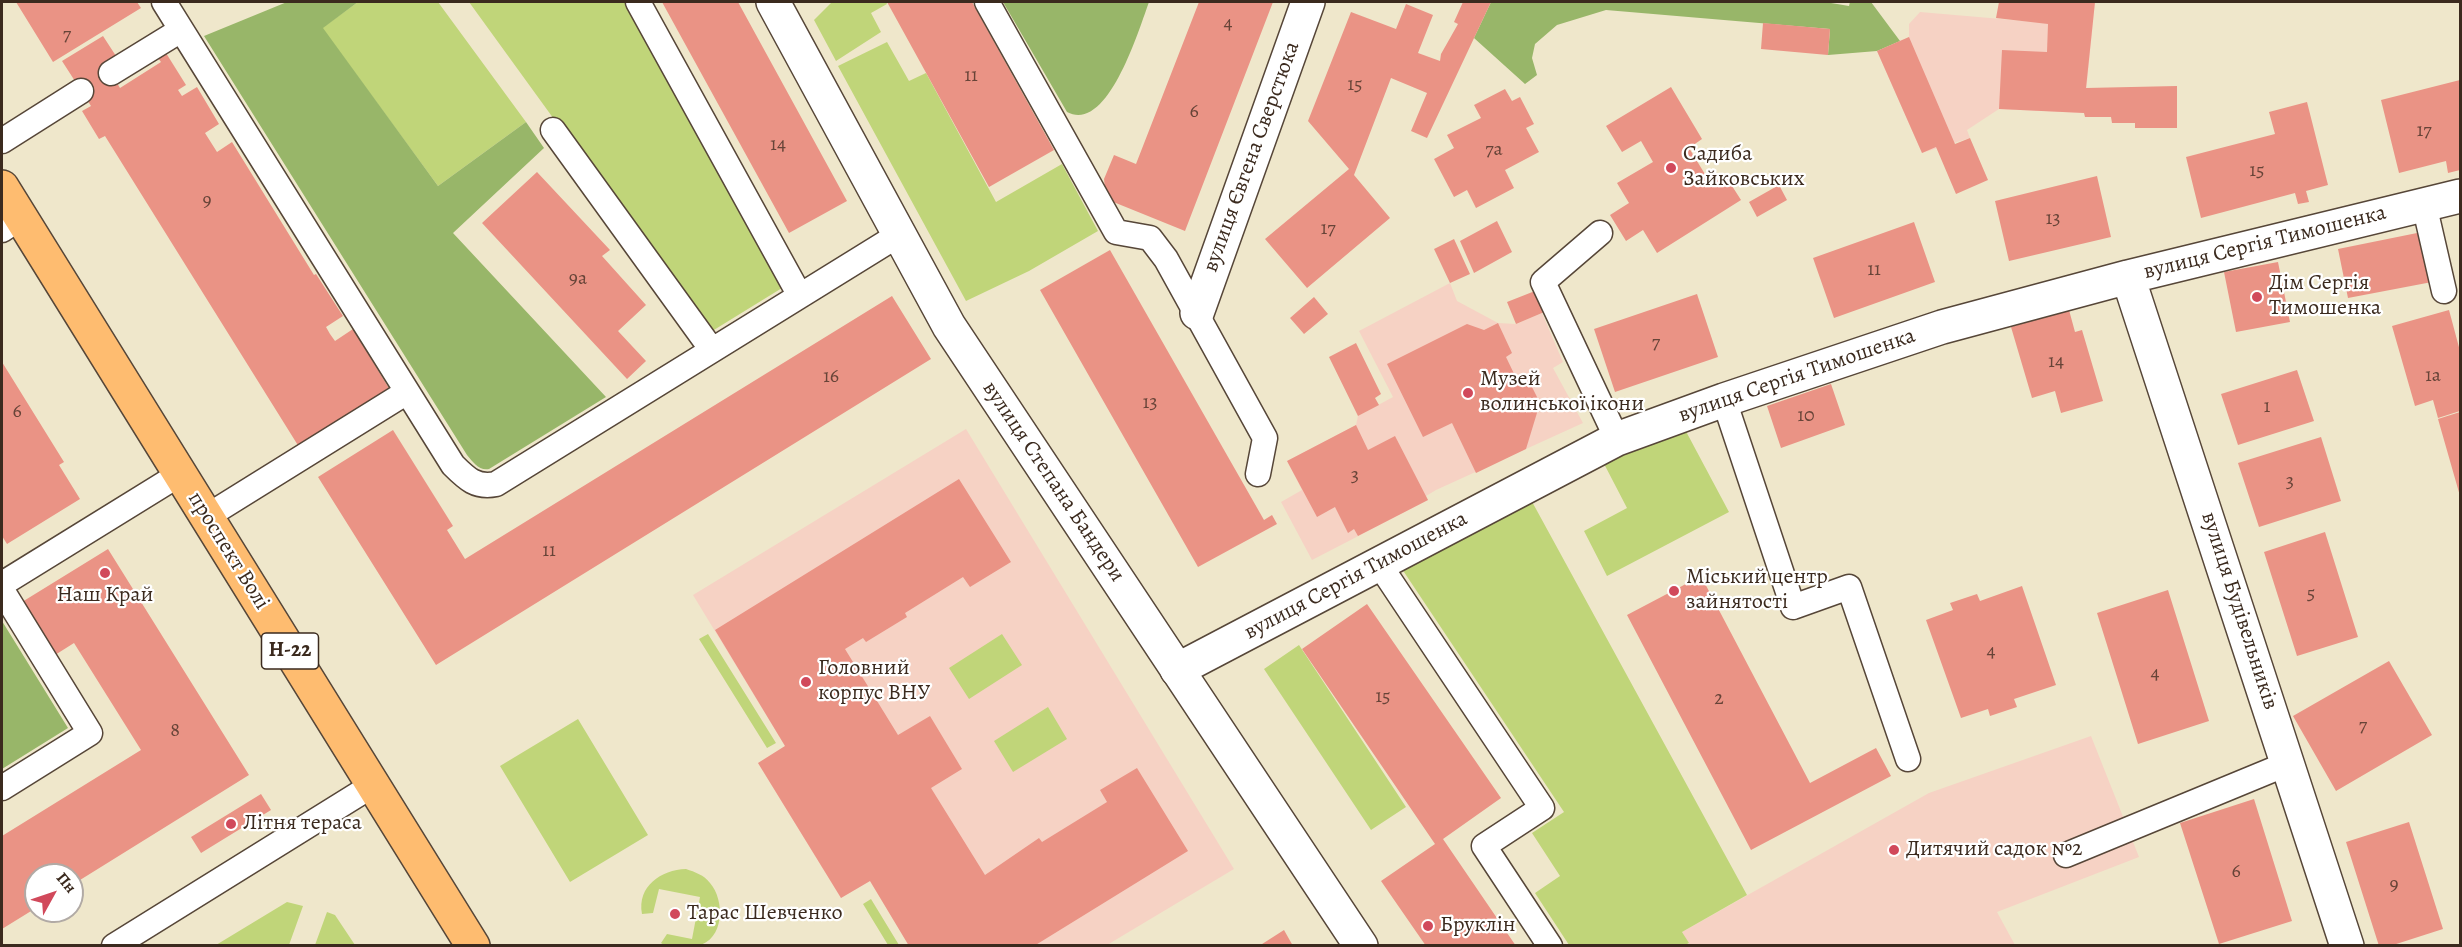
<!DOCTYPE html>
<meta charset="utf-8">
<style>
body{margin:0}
#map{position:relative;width:2462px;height:947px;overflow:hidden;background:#efe7cb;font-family:Alegreya,serif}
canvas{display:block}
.frame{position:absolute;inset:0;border:3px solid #3b2a1e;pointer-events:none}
.north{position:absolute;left:24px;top:863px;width:60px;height:60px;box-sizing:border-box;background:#fff;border:2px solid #b1aaa5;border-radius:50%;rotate:50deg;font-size:16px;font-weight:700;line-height:24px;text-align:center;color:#3b2a1e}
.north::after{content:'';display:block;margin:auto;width:21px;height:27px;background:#d1495b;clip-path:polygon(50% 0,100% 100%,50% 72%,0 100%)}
</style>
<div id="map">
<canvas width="2462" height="947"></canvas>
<div class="frame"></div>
<div class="north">Пн</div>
</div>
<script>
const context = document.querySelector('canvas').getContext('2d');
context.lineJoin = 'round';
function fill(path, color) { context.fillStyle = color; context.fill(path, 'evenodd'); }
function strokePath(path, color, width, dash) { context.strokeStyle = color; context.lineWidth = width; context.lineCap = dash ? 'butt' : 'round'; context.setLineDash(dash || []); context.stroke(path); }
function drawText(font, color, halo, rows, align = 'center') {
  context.font = font + ' Alegreya,serif'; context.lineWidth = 4.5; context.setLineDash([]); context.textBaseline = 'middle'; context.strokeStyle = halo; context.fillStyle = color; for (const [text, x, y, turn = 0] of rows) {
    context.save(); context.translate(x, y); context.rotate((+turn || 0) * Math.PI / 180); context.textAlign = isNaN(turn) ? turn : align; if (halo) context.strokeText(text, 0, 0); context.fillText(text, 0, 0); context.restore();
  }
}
fill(new Path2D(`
 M2049,2H2095L2084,113L1999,109L1967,130L1970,138L1922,153L1877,51L1909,37V24L1920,12L2048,23Z
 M1450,283L1457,301L1498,323L1516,324L1542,313L1563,362L1553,368L1583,423L1436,490L1426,496L1428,500L1312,560L1281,502L1302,490L1287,461L1356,425L1358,416L1393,397L1359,331Z
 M966,429L1234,869L1107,945H909L870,881L841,898L758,763L785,746L693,595Z
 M2091,736L2139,857L1997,912L2015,945L1690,946L1682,932L1929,793Z`), '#f6d2c4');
fill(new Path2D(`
 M358,2H438L526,122L438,186L322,28Z
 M469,2H625L782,288L709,333Z
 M832,2H886L887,4L871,13L881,32L836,61L814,20Z
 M887,42L909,81L926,73L996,202L1062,164L1098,231L1029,271L966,301L838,66Z
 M1681,422L1729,512L1607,576L1584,531L1627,508L1601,458Z
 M1530,498L1747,895L1682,932L1689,943L1685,945H1569L1535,893L1560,876L1532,833L1564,812L1402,569Z
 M708,634L776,743L767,748L699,639Z
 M1002,634L1022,665L969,699L949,668Z
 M1299,645L1406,807L1371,830L1264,669Z
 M1048,707L1067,739L1013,772L994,741Z
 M578,719L648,835L570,882L500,766Z
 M686,869C695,872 704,875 710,883C725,900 725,940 697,946C687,947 675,946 664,945L661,943L667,934L692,939L700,897L659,889L653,913L642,914C637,886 661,870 686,869Z
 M871,899L899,945H888L863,904Z
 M287,902L303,906L289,945H216Z
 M327,912L335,915L355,945H315Z`), '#c0d579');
fill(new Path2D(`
 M287,2H358L323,28L438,186L526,122L544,148L453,233L606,397L489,469C479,471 473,462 467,455L204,36Z
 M1003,2H1149C1139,29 1108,134 1067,112Z
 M1491,2H1825L1849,6L1850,2H1871L1900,41L1877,51L1828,55L1830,29L1606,10L1557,25L1535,44L1532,58L1537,75L1525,84L1474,38Z
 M2,621L68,728L2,769Z`), '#98b669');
fill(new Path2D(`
 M16,2H137L141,8L53,62Z
 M662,2H738L847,201L789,233Z
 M887,2H972L1054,150L989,187Z
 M1199,2H1273L1185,231L1106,199L1104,179L1114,155L1136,164Z
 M1463,2H1491L1427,138L1411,131L1427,93L1391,78L1354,175L1390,218L1307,288L1265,239L1349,169L1308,121L1351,12L1396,29L1406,4L1433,15L1418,53L1440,61L1441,54L1458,24L1454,22Z
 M1999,2H2095L2086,88L2177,86V128H2135V123H2112L2111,117H2085L2084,113L1999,109L2002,50L2047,52L2048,24L1996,18Z
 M1763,23L1830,29L1828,55L1761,49Z
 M103,36L116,56L105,63L120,88L161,62L158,58L166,53L186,85L178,90L182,96L197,87L219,124L205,133L217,152L232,142L314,275L316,274L343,316L326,327L330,334L335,341L353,329L390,390L299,447L105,136L99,139L82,111L91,106L62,61Z
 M1909,37L1955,144L1970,138L1988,180L1956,194L1936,147L1922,153L1877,51Z
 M2460,80V170L2448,173L2446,161L2399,173L2381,100Z
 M1671,87L1702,139L1689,148L1711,184L1725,175L1741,200L1657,253L1643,230L1626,241L1610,215L1629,203L1617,183L1653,162L1641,141L1622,152L1606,126Z
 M1505,89L1512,101L1520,97L1534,124L1526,128L1539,152L1505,170L1514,188L1476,208L1467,190L1454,197L1434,159L1454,148L1447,135L1481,118L1474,105Z
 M2307,102L2328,185L2306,191L2309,202L2298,204L2295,193L2201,218L2186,157L2275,134L2269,112Z
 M537,172L610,250L602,256L646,305L618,331L646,361L627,379L482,223Z
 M2097,176L2111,237L2009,261L1995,201Z
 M1779,185L1787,200L1757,217L1749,202Z
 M1497,221L1512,252L1474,273L1460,241Z
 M1914,222L1935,282L1834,318L1813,258Z
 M2422,232L2432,282L2348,298L2338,249Z
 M1454,239L1470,274L1450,283L1434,249Z
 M1110,250L1264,520L1272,515L1277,524L1198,567L1040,290Z
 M2278,262L2290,322L2236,332L2224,272Z
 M1540,289L1549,310L1516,324L1507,302Z
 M1697,294L1718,357L1615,392L1594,329Z
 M892,296L931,359L436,665L318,477L393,430L453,526L447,530L465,559Z
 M1314,297L1328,314L1304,334L1290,318Z
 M2069,310L2075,332L2082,330L2103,401L2061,413L2055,391L2032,398L2011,327Z
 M2449,310L2460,351V411L2438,418L2433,400L2415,406L2392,326Z
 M1498,323L1512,353L1506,357L1518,382L1527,377L1540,403L1526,449L1476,473L1452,423L1423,437L1387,364L1467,324L1484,330Z
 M1356,343L1381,394L1375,398L1379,405L1358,416L1329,357Z
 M2,362L64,462L59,465L80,499L7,544L2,536Z
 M2297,370L2314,421L2238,445L2221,394Z
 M1831,384L1845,425L1781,448L1767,406Z
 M2460,412V496L2438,419Z
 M1356,425L1368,450L1395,436L1428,500L1358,536L1354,529L1348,533L1335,507L1317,517L1287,461Z
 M2321,437L2341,501L2259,527L2238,463Z
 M959,479L1011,562L970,587L963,577L905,613L907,617L866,642L863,638L845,649L898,735L930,716L962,769L931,788L985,875L1039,838L1042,842L1107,802L1100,790L1137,768L1188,851L1034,946H909L870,881L841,898L758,763L785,746L715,630Z
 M2325,532L2358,637L2297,656L2264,552Z
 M108,549L249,775L72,885V875H36V908L2,929V836L141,750L74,643L55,655L22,602Z
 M1701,576L1810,783L1876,748L1891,776L1751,850L1627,615Z
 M2022,586L2056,685L2014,699L2017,707L1990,716L1988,709L1961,718L1926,620L1953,610L1950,603L1977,594L1980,601Z
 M2168,590L2209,721L2138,744L2097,613Z
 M1367,604L1501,798L1443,839L1516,946H1426L1381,881L1435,844L1302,649Z
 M2389,661L2432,735L2336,791L2293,716Z
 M261,794L271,810L201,853L191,837Z
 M2254,799L2292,921L2219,944L2180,823Z
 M2409,822L2443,929L2390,946H2379L2346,842Z
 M1284,930L1293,946H1259Z`), '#ea9385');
const service = new Path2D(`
 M164,2L453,465C467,479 476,488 496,484L900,234
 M638,2L800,296
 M987,2L1116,232L1150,238L1166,259L1265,438L1258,474
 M111,73L181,30
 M553,130L712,350
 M2,141L81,91
 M2424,204L2444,291
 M2,230L20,218
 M1600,233L1543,282L1617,439
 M1724,400L1793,607L1849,587L1908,759
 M206,517L407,392
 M1379,564L1542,808L1484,846L1550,946
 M2,584L180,474
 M2,590L90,733L2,788
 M2066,855L2289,763
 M114,946L373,785`);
const minor = new Path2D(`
 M2128,277L2347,946
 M1197,313L1308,2
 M1177,670L1617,439L1724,400L1942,327L2128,277L2460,196`);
const tertiary = new Path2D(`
 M773,2L949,326L1361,946`);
const primary = new Path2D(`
 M2,187L473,946`);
strokePath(service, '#564638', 27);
strokePath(minor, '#564638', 36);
strokePath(tertiary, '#564638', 36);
strokePath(primary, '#564638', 36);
strokePath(service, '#fff', 24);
strokePath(minor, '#fff', 33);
strokePath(tertiary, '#fff', 33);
strokePath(primary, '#febc70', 33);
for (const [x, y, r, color] of [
 [1671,168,6,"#d1495b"],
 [2257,297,6,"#d1495b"],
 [1468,393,6,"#d1495b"],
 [105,573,6,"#d1495b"],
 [1674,591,6,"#d1495b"],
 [806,682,6,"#d1495b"],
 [231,824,6,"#d1495b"],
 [1894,850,6,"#d1495b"],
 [675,914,6,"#d1495b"],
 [1428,926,6,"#d1495b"]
]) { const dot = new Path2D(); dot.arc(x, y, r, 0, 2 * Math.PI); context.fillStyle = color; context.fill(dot); strokePath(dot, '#fff', 2); }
drawText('20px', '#674438', null, [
 ["4",1228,24],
 ["7",67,35],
 ["11",971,76],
 ["15",1355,85],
 ["6",1194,112],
 ["17",2424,131],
 ["14",778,145],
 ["7а",1494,150],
 ["15",2257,171],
 ["9",207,201],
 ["13",2053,219],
 ["17",1328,229],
 ["11",1874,270],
 ["9а",578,279],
 ["7",1656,343],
 ["14",2056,362],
 ["1а",2433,376],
 ["16",831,377],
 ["13",1150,403],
 ["1",2267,407],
 ["6",17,412],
 ["10",1806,416],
 ["3",1355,476],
 ["3",2290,482],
 ["11",549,551],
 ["5",2311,594],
 ["4",1991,652],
 ["4",2155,674],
 ["15",1383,697],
 ["2",1719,699],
 ["7",2363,726],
 ["8",175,731],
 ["6",2236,872],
 ["9",2394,885]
]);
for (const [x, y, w] of [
 [290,651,57]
]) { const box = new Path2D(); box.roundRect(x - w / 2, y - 18, w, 36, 4.5); context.fillStyle = '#fff'; context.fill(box); strokePath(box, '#3b2a1e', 1.5); }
drawText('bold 21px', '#3b2a1e', null, [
 ["Н-22",290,651]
]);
drawText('22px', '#3b2a1e', '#fff', [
 ["Садиба",1683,155],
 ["Зайковських",1683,180],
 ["Дім Сергія",2269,284],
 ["Тимошенка",2269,309],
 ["Музей",1480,380],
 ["волинської ікони",1480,405],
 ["Міський центр",1686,578],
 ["зайнятості",1686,603],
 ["Наш Край",105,596,"center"],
 ["Головний",818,669],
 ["корпус ВНУ",818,694],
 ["Літня тераса",243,824],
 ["Дитячий садок №2",1906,850],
 ["Тарас Шевченко",687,914],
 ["Бруклін",1440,926]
], 'left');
drawText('22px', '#3b2a1e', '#fff', [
 ["вулиця Євгена Сверстюка",1252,157,-70],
 ["вулиця Сергія Тимошенка",2265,243,-14],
 ["вулиця Сергія Тимошенка",1797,376,-19],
 ["вулиця Степана Бандери",1053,482,56],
 ["проспект Волі",228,551,58],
 ["вулиця Сергія Тимошенка",1356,576,-28],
 ["вулиця Будівельників",2239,611,72]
]);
</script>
